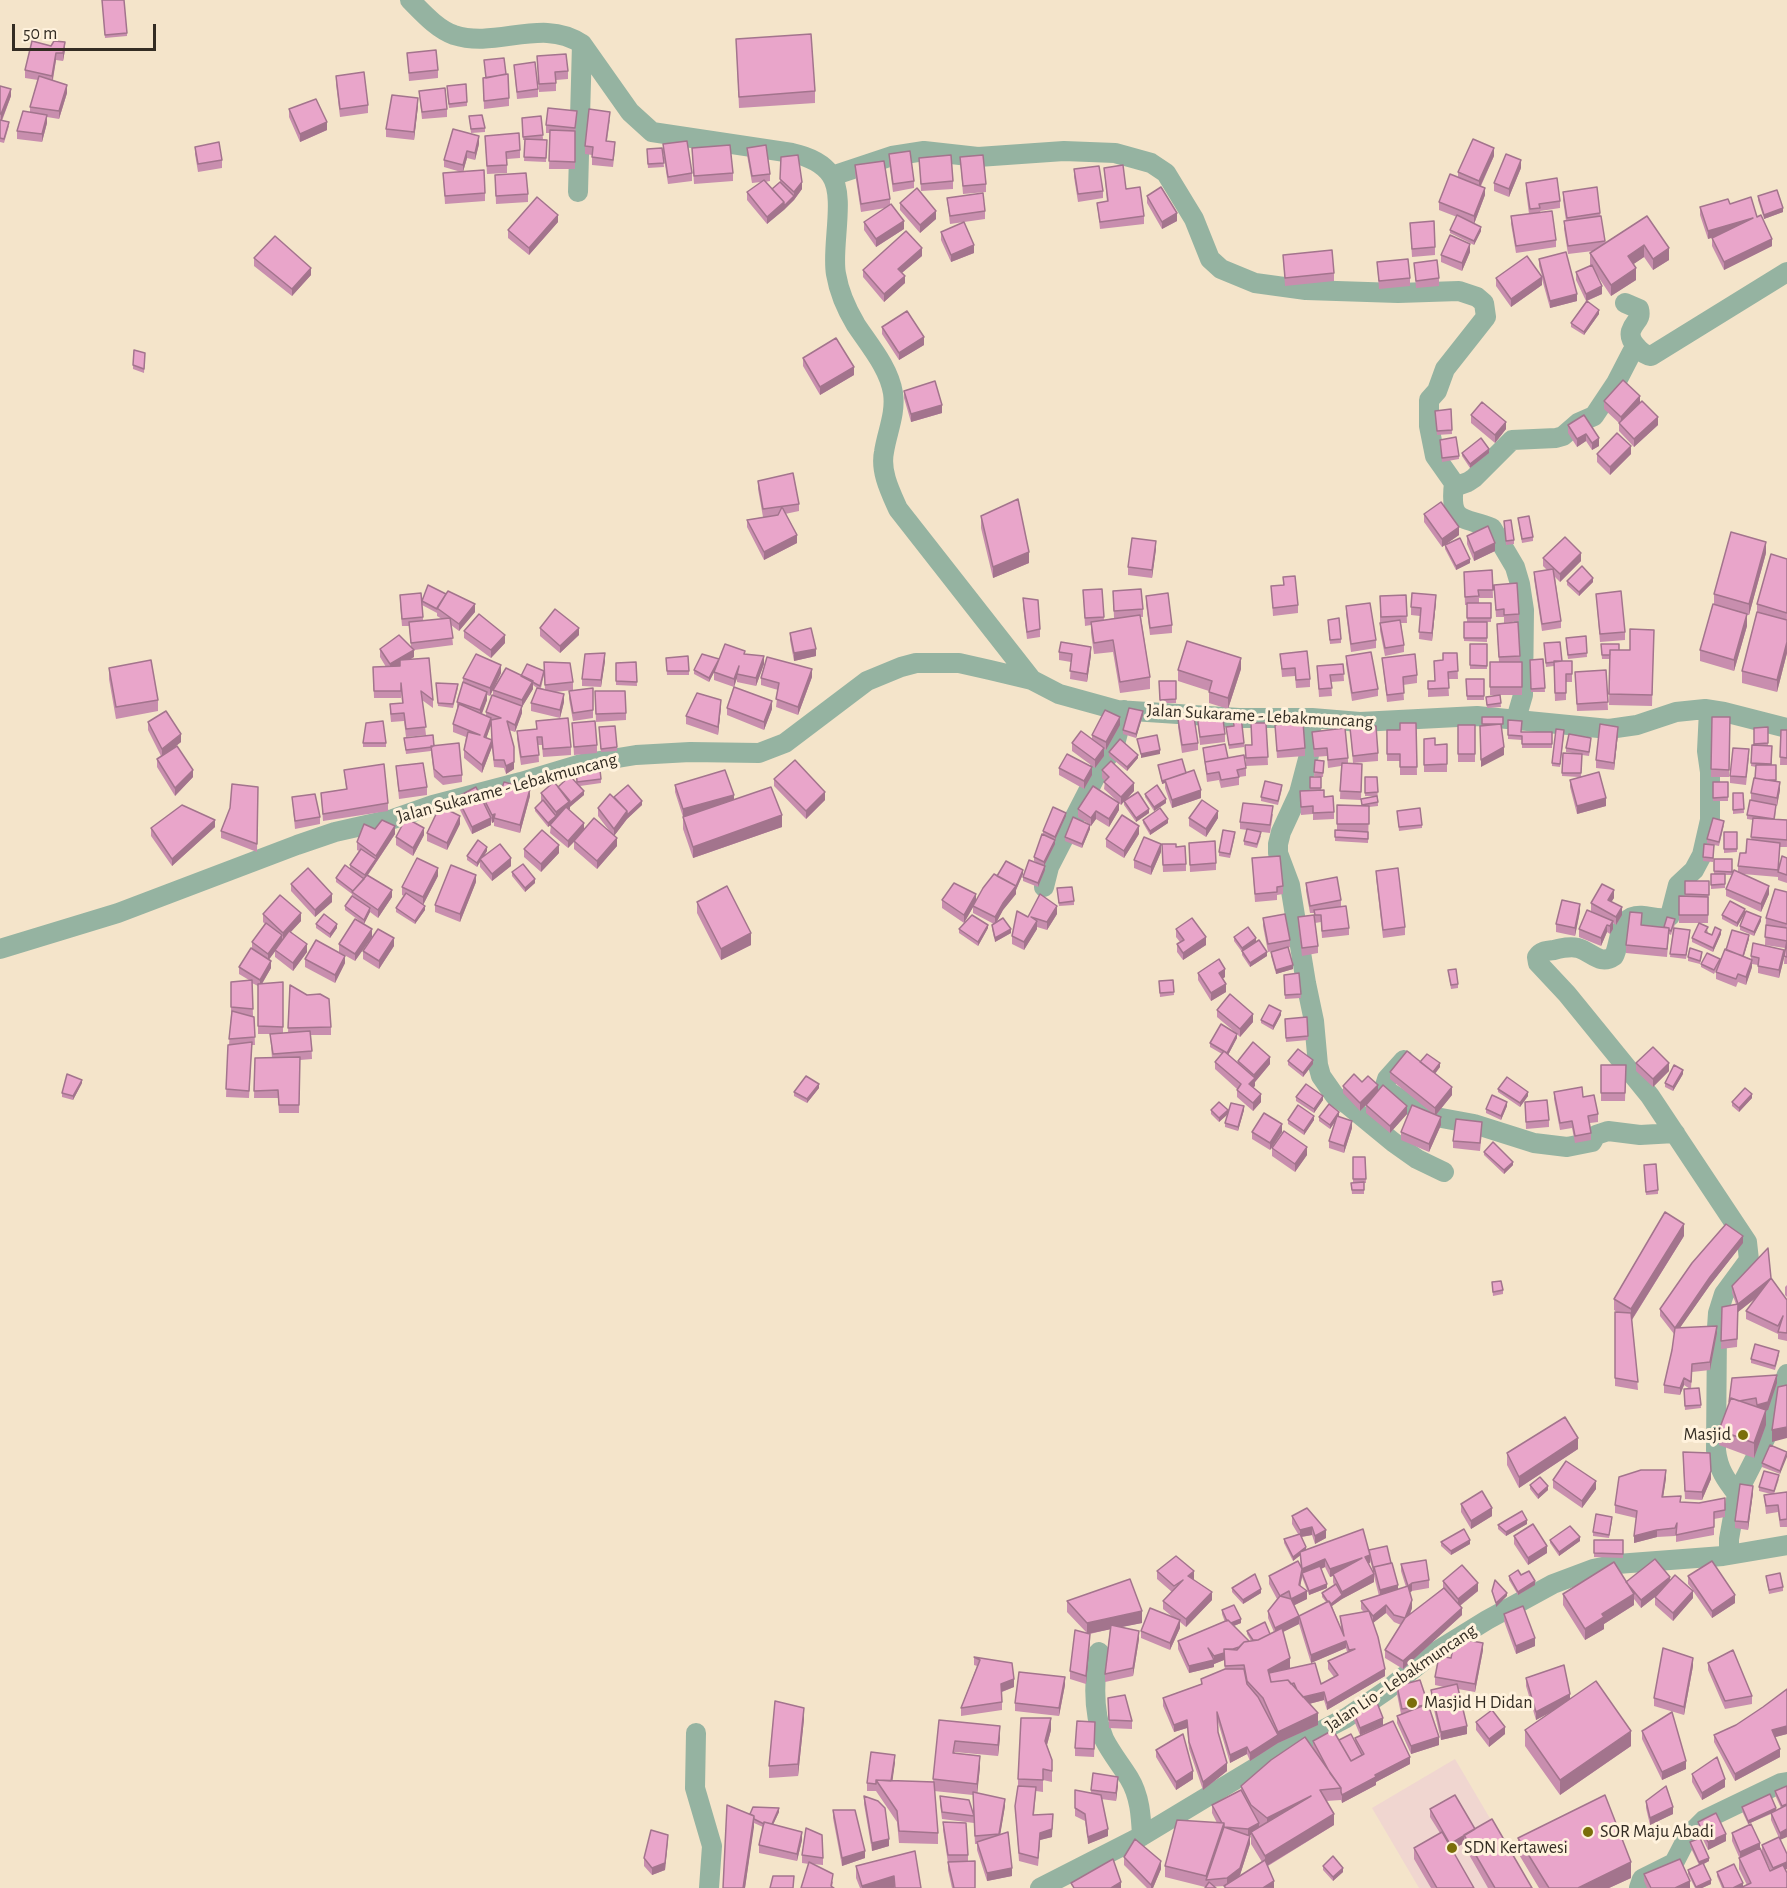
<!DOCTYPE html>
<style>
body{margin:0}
#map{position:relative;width:1787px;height:1888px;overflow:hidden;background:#f4e4ca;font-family:"Alegreya Sans",sans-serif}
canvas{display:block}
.scale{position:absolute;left:12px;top:24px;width:144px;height:27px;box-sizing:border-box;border:3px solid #332c23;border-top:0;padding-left:8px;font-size:18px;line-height:21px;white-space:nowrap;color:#332c23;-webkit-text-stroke:4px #fff2dd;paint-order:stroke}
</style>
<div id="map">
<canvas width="1787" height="1888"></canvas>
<div class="scale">50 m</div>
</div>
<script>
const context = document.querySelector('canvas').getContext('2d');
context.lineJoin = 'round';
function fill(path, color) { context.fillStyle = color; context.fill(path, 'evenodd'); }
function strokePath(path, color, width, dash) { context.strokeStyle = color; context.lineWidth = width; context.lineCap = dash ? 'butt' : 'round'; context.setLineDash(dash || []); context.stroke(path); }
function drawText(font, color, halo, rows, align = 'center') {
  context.font = font + ' "Alegreya Sans",sans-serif'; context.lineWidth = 6; context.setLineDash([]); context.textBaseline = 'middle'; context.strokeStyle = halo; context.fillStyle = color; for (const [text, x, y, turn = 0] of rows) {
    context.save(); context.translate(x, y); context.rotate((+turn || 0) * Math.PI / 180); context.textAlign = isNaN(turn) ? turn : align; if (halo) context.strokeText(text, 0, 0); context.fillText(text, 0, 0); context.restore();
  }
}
fill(new Path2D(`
 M1455,1759L1531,1888H1419L1372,1808Z`), '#f0d6d0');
strokePath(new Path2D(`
 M410,0C423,13 437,29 454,35C497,49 542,17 582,44L630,112L652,132L792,153C806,156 822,162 831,175C846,196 831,248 836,274C839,292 847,310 856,325C870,346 889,368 893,393C896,414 887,432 884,452C880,471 890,491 898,509L1032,680
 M832,176L892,156L924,151L978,157L1064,151L1115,153L1151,163L1166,173L1194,219L1210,259L1221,269L1255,283L1306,290L1398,293L1459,291L1477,297L1484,303L1486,317L1445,369L1437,391L1429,400V426L1435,456L1454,483C1449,524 1462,516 1492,528L1515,567L1520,584L1524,610L1523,695L1516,719
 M578,192L582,44
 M1625,303L1639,309C1642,320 1634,321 1631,331C1628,342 1643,355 1651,356L1787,272
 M1454,487L1468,482L1474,478L1512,440L1556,438L1563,436L1578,423L1594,416L1616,383L1632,352L1637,347
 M1709,710L1707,751L1710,772V820L1702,855L1694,870L1678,885L1670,916C1660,923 1645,912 1632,917C1618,924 1620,944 1614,956C1600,966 1592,952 1578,948C1570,946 1562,948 1554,950C1546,951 1541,951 1537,957L1538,963L1567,994L1650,1096L1747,1242L1749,1260L1724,1294L1718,1313L1717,1328L1716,1450C1718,1469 1726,1480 1737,1494
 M1312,718L1309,755L1299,793L1281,832L1278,844V853L1290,885L1306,983L1314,1021L1318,1065L1321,1076L1335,1096L1348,1105L1393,1142L1417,1159L1444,1172
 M1044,887L1049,867L1101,766L1114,748L1124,710
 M0,949L118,913L297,845L335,832L393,819L433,805L521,782L581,764L636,755L690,752L759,753L785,743L867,681L901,667L916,663H959L990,670L1032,680L1059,694L1117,710L1239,718H1312L1360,722L1477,716L1609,729L1637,725L1676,712L1705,709L1724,712L1787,728
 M1404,1060L1387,1079L1384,1089L1422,1112L1436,1117L1474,1124L1534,1143L1567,1147L1592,1142L1596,1135L1608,1131L1640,1135L1675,1133
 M1729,1555V1539L1737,1494L1765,1439L1787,1374
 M1099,1652C1094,1680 1093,1713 1104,1739C1111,1753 1121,1765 1129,1778C1140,1796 1141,1816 1142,1836
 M696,1733L695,1788L712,1846L709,1888
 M1040,1888L1142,1836L1288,1748L1346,1718L1387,1690L1432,1654L1487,1620L1553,1584L1593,1569L1617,1564L1723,1556L1787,1545
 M1639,1888L1642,1879L1674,1863L1688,1836L1704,1820L1781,1783L1787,1782`), '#95b3a1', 20);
fill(new Path2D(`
 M102,0L127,33V36L105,38Z
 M736,39L815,91V103L739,108Z
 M32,41L65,50L63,61L56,60L53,80L67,93L59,119L47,117V123L42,142L17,139V131L30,112V107L38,80L25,78V70Z
 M407,53L438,70V78L409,81Z
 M537,56L568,71V79L556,80V91L539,92Z
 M514,65L538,89V97L517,99Z
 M506,74L509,98V106L484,109L483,78Z
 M336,76L368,105V113L340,117L336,84Z
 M0,86L11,96L2,121L9,126L4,143L0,142Z
 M447,90L467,102V106L449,108Z
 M419,91L447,109V117L422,119Z
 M418,106L414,140L386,137V129Z
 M289,109L327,130L300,142L289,117Z
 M469,116L485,128V132L471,133Z
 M541,116L543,139H535L547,140L546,162L524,161L525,140H523L522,118Z
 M577,118L575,133V169H549L550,133H546V125Z
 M610,119L607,141L615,149L613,167L592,165V155L585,154V146Z
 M485,136L520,150V158L507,159V173L487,174Z
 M479,144L475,160L467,158L463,172L485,193V201L445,204L443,173L461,172L444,167V160Z
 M663,144L692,173V181L668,184L663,152Z
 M195,147L222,160V168L198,172L195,154Z
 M662,148L664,167L648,168L647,153Z
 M692,148L733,173V181L694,184Z
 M747,148L770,174V181L765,182L772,189L780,182L781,157L802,189L794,200L767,224L747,200V192L761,182L752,183L747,155Z
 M889,154L914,181V188L893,192L889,162Z
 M1494,156L1481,186L1485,195L1474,224L1481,231L1474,245L1450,233V230L1457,217L1439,210V202L1458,177V172Z
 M960,157L986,184V192L963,194Z
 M919,158L953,181V189L921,191Z
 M855,165L890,199V204L904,229L876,247L864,230V222L885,208L861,212L855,173Z
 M1104,168L1126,189L1144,216V224L1100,229L1097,203L1107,202Z
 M1521,168L1509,197L1494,191V183Z
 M1074,169L1103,191V198L1078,202L1074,177Z
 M495,175L528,194V202L496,204Z
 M1526,183L1560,201V208L1540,211L1556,240V247L1516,253L1511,224V216L1529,214L1526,191Z
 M1563,192L1600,213L1605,243L1647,216L1669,260L1653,270L1644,257L1633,264L1636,280L1611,296L1597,275L1602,294L1587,301L1599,314L1584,335L1571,327V323L1586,301L1576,280V272L1590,266V253L1593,251L1568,254L1564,229V221H1566L1563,200Z
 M1147,196L1177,221L1162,229L1147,203Z
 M1758,196L1783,212L1764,219L1758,200Z
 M947,198L985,211V219L950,224Z
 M900,203L936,219L920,233L900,210Z
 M1730,204L1757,217L1772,246L1724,270L1712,246V238L1713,237L1708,239L1700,215V207Z
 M558,222L529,255L508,238V230Z
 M1410,223L1435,247V255L1412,257Z
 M941,232L974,253L951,262L941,240Z
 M1470,252L1462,271L1441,262V255Z
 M1283,255L1334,273V281L1285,286Z
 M922,256L902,273L905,283L884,302L863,277V270Z
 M254,258L311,275L292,296L254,266Z
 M1539,259L1577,301L1550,308L1542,279V285L1511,307L1496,286V278L1542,276L1539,266Z
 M1377,262L1410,278V286L1379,289Z
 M1414,263L1439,278V286L1416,288Z
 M882,327L924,345L899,360L882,334Z
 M145,353L144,373L133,369V365Z
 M803,358L854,375L820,395L803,366Z
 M904,391L942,413L911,422L904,398Z
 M1604,401L1640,403L1658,425L1634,447L1619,431V423L1604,409Z
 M1451,409L1452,434L1437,435L1435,415Z
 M1471,415L1506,429L1495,443L1471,423Z
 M1584,415L1599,446L1592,450L1586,441L1577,447L1568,433V425Z
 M1440,440L1459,456V459L1442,462Z
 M1462,453H1489L1470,468L1462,456Z
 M1597,454H1631L1610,475L1597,462Z
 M758,481L799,504V511L785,514L797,543L764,560L747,527V520L763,517L758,489Z
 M1424,514L1459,535L1442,547L1424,522Z
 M981,516L1029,563L993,578L981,528Z
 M1518,518L1533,537V541L1522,543Z
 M1504,521L1514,540V544L1506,545Z
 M1467,536L1495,551L1474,561L1467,544Z
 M1445,545L1470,563L1456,570L1445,549Z
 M1156,549L1152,578L1128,575V567Z
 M1766,553L1749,615H1747V626L1734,671L1700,661V650L1714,605V594Z
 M1543,558L1581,561L1560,582L1555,577L1561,621V628L1542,631L1534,579V572L1547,570L1543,566Z
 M1787,559V653L1777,692L1742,683V671L1757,612V604Z
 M1492,570L1493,598H1479V603H1491V622H1467V605H1465L1464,572Z
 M1283,577L1298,605V613L1273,616L1271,586L1283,585Z
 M1567,581L1593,582L1579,596L1567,585Z
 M1494,585L1519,614V621L1504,623V617H1496Z
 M1102,589L1104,620L1114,618L1113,591L1143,609V617H1141L1150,677V689L1120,693L1113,652L1094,654L1091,633V625L1085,626L1083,590Z
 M1596,594L1625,632V640L1600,642Z
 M1406,595L1407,623H1401L1404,645V652L1385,656L1380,631V596Z
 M1146,596L1172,625V633L1150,635L1146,604Z
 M1023,598L1040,629V637L1027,639L1023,606Z
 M422,601L475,612L459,631L451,625L453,645L414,650V657L410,659L433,700V708L422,700L426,735L406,737L404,721L391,722L390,712V704L402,703L401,691V698H374L373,667H386L380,657V649L411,646L409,626H402L400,603L423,617V621L442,619L437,616V613L422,605Z
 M1436,602L1432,641L1419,639L1420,616L1411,615V607Z
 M1346,606L1376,640V648L1351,652L1346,614Z
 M1464,622H1487V642L1464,641Z
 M1518,622L1520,662H1522V695H1500L1501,707L1487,708L1486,697L1498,695H1490V662H1499L1497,631Z
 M1328,624L1341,639V643L1330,644Z
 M540,628L579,635L560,653L540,636Z
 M1654,630L1652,706L1609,705L1610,659H1602L1601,644L1619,650H1630Z
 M464,631L505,643L491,658L464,638Z
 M790,633L816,656L794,661L790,640Z
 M1586,636L1587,657L1568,659L1566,642Z
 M1470,644H1487V669H1470Z
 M1544,647L1562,661H1572V682H1566V700L1555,701L1554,666L1546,667Z
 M1059,652L1091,655L1087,682L1070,679L1071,662L1059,660Z
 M1457,653L1458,679H1448L1449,696L1428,697V681H1435Z
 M745,654L764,664L756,686L737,682V678L734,687L714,680V672L716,668L709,682L694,674V670L719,659Z
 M1280,654L1310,679V687L1296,688L1295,676L1282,677Z
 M1346,656L1378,689V696L1352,701L1346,664Z
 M666,658L689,671V675H667Z
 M1382,658L1417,675V683L1403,685L1404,700L1387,702Z
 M1543,659L1545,692H1531L1530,660Z
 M605,661L601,687L582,686V679Z
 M544,662L573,682V690L555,692L564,702L560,718L531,711V703L537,688L533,685V689L522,707V713L515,732L509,730L514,769L506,774L504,768L494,767L492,747L482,773L464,758V750L466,737L453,732V724L457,709V702L463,683V678L501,673L490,696L487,695V700L482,714L486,716V712L493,696V690L521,676L544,671ZM544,675L545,689L541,688ZM491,721L492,740L486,738L491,725Z
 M636,662L637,686L616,685V663Z
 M1343,664L1344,681L1331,682L1332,696L1319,697L1317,666Z
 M109,668L158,700V711L116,719L109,679Z
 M1241,669L1228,709L1209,703V691L1178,681V670Z
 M1606,670L1608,710L1577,711L1575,672Z
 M812,677L798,715L776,707L778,690L761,685V678Z
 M1466,679H1484V700H1467Z
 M1159,681H1176V703H1160Z
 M436,683L458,688L453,708L438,706Z
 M593,688V718L573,721L569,699V691Z
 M595,691L626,713V720L596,722Z
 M721,707L718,735L686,724V716Z
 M727,708L772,709L764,730L727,715Z
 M1143,715L1136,738L1123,734V730Z
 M1197,715L1225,734V742L1200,745Z
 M1712,717H1730L1729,777H1711Z
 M1178,719L1198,743V750L1182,753L1178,727Z
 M1508,720L1522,732H1552V748H1522V740L1508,739Z
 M536,721L571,747V755L543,757L542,745H538L539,762L521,765L517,739V731L536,729Z
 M148,722L181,742L167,753L193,777L175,796L157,767V759L161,756L148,730Z
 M572,723L597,745V753L574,755Z
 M1266,723L1268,765L1246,766L1245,745H1252Z
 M1416,723L1417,775H1400V761H1387V730H1400Z
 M1120,725L1106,750L1104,749V756L1095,768L1072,751V743L1092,739V735Z
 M1275,725L1305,748V756L1277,758Z
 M1458,725H1475V762H1458Z
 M1233,726L1244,743V747L1229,749L1226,727Z
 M1768,727V746H1772V765H1776V781L1780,790L1777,806H1776L1775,819L1787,820V847H1780L1778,872L1787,858V883L1778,880V873V877L1743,874L1769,894L1761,912L1726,896V889L1738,872V866L1751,840L1753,820L1747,819V815L1751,800V793L1755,778L1756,767L1751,766L1752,745H1754V728Z
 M1350,728L1378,753V761L1353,763Z
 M1781,730H1787V765H1780Z
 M599,731L617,747V751L601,752Z
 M1312,732L1348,758V763L1362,764L1361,800L1340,799L1341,766L1328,768L1327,756L1314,757Z
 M1564,734L1560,767L1552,766V763Z
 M1618,734L1614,770L1596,768V760Z
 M404,738L434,746L462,775V782L443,785L434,777L431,751L406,754Z
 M1424,739L1435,745L1447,764V772H1424Z
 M1591,742L1589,756L1582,755L1581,777L1606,806L1577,814L1570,787V780L1579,777L1562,776L1563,753L1579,754L1566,752V748Z
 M363,743H386V747H363Z
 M1203,748L1228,758L1246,768V776L1239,777V785L1221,788L1219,780L1207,782Z
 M1109,752L1138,758L1127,771L1109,756Z
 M1749,757L1746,785L1730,783V776Z
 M1315,760L1324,761L1323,777H1321V790L1334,812V819L1313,820V814L1301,815L1300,791H1310V777H1320L1314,776Z
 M1158,765L1186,773L1201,798L1172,808L1165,788V783L1162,784Z
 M396,766L427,787V795L399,799Z
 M576,766L601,779V783L580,786L584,795L570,806V809L569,810L584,830L611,833L598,816V808L614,798V797L642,805L627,819L614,836L617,846L597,869L574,849V842L568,848L550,833L551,825L548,827L535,811V808L541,802V793L558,787L577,783Z
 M1059,768L1092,775L1084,789L1059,775Z
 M344,770L388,803V811L323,821L321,793L346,789Z
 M1102,770L1134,791L1125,801L1149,813L1136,822L1124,805V801L1121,805L1119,803V810L1109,827L1096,819L1091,826L1090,825V829L1082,848L1065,841V837L1089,824L1078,817V809L1117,801L1104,789L1105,781L1102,778Z
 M1365,777H1377L1378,806L1369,807L1368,843L1335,841V830H1337V805L1362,806L1361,799L1375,796H1365Z
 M774,779L825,800L806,819L774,786Z
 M1713,782H1728V801H1713Z
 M675,785L734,800L782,827L693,858L683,829V817L675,792Z
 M258,787L257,852L221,838V831Z
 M1282,789L1278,805L1261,801V797Z
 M1733,793H1743L1744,813L1733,814Z
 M500,794L530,796L520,833L494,826V822L492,823L491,820V825L472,834L457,804V797L484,804V799Z
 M1145,794L1166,803L1154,811L1145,797Z
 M292,797L320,817V824L295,829Z
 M1397,811L1422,825V828L1399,831Z
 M1273,814L1270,833L1254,831L1261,836L1257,848L1244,845V841L1247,830L1240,829V822Z
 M1066,816L1055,840V844L1044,866L1045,870L1038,887L1023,881V877L1041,865L1034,861V857L1043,834V831Z
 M1189,818H1218L1206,837L1189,826Z
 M1143,820L1168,823L1150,835L1143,823Z
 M460,824L447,850L427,841V833Z
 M1724,825L1719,846L1714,845L1713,862L1703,861L1704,844L1714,845L1707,843V839Z
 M215,827L172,866L151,836V828Z
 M375,829L395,834L368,875L392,897L378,918L370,912L364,924L372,937L355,961L339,952V944L361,922L345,910V906L352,896V894L336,882V878L350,869V865L359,851L357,850V842Z
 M1724,832H1737V852L1724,853Z
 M1139,834L1124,858L1106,847V839Z
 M424,835L413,856L396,845V837Z
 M1235,836L1230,858L1219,856V852Z
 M1189,843L1216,863V870L1190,872Z
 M1162,844L1176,847L1186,864V871L1163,872Z
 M524,849L559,853L541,872L524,857Z
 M487,851L483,857L511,866L492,881L480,867V861L477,867L467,860V856Z
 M1161,852L1151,875L1134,868V860Z
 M1252,858L1283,886V894L1277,895V900L1255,902Z
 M1714,859H1732V875H1725V888L1711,889V874H1714Z
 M1376,871L1405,927V935L1383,938L1376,878Z
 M512,872L535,883L525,892L512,876Z
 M1023,874L1016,890V894L1003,910L996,923L1011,933L995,942L992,929V925L994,924L973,913V907L964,923L942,908V900H976L997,876Z
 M438,876L423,905L425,910L415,924L396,912V908L404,896L402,895V887Z
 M1685,881H1709L1708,923H1699L1708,931L1707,933L1712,935L1721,934L1713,952L1692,942V938L1699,923H1679V896H1685Z
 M476,882L460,922L435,912V905Z
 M1306,883L1341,900V907L1349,928V935L1322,938L1321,922L1315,923L1318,946V953L1302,956L1298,925V917H1314V913H1310L1306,891Z
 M291,884L332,902L315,917L291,891Z
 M1057,888L1074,901V905L1059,906Z
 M1787,892V964H1784L1785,948L1765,945L1766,918Z
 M1614,898L1611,902L1622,915L1616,925L1613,923V929L1610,934L1607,932L1601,946L1579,937V929L1600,916L1591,911V903Z
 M697,902L751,945L721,960L697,913Z
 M1580,911L1575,936L1556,932V924Z
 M1745,913L1737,927L1722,919V915Z
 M263,914L301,921L291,932L307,952L293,971L275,957V951L269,959L271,968L262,984L283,982V1033H288L290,985L331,1027V1035H311L312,1059L300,1060L299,1113H279L278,1098H254L255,1058H272L270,1034H258V986L252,983L253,1016H250L254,1017L255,1045H252L249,1098L226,1097L228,1045H229L231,1015V982L249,980L239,974V967L252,949V942L265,924L263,922Z
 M1057,914L1047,930L1037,927V929L1024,950L1012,944V936L1028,917Z
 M1263,918L1290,940V947L1288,948L1293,969L1276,974L1271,956V952L1283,949L1268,952L1263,926Z
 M1761,921L1754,936L1740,930V926Z
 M1675,923L1674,928L1690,934L1686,959L1670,957L1673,928L1671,935L1669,934L1667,957L1626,953V945L1642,925L1664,927Z
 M316,924L337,928L330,938L316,928Z
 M988,928L978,946L959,933V929Z
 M1176,929L1206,945L1183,960L1177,952V944L1180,942L1176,937Z
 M1234,937L1256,942L1249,947L1267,956L1250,967L1242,955V952L1234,941Z
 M1749,939L1744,956L1751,959V956L1784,958L1779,978L1758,973V965L1752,964V967L1746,985L1738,982L1736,987L1716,979V972L1717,968L1714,974L1701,967V964L1720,961L1726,950Z
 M394,946L379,969L363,959V951Z
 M1702,955L1700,964L1688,961V957Z
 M305,959L345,963L335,983L305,967Z
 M1448,970L1458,984V988L1451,989Z
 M1198,973L1225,977L1222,979L1226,992L1211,1001L1198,980Z
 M1299,973L1301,998L1285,999L1284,975Z
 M1173,980L1174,995L1160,997L1159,981Z
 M1217,1010L1253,1022L1240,1037L1237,1034V1038L1228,1055L1238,1063V1061L1270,1064L1255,1082V1086L1253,1087L1261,1102L1253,1111L1237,1097V1089L1215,1069V1062L1222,1054L1210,1047V1043L1236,1033L1217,1017Z
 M1281,1015L1273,1030L1261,1023V1020Z
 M1307,1017L1308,1040L1286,1042L1285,1019Z
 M1288,1061L1313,1064L1303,1077L1288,1065Z
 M1420,1062L1440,1067L1435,1074L1452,1095L1436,1115L1441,1125L1429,1152L1401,1140V1132L1432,1113L1390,1079V1072Z
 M1636,1063L1669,1071L1653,1087L1636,1071Z
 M1601,1065H1626L1625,1101H1601Z
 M1683,1074L1673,1091L1665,1087V1083Z
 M1362,1082L1378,1091L1407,1114L1390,1133L1366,1113V1105L1367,1104L1360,1111L1343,1093V1086Z
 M82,1083L73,1100L62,1097V1093Z
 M819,1088L807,1103L794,1096V1092Z
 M1498,1089L1528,1096L1520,1107L1498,1092Z
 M1554,1092L1583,1097L1598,1114V1122L1590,1123L1591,1133V1140L1575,1143L1572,1128L1560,1130L1554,1099Z
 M1296,1097L1323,1100L1314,1113L1296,1101Z
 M1752,1098L1739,1112L1732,1106V1102Z
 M1525,1102L1549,1120V1127L1526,1129Z
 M1507,1106L1501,1120L1486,1113V1109Z
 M1211,1110L1228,1114L1219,1122L1211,1114Z
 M1244,1110L1238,1131L1225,1127V1123Z
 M1339,1116L1352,1128L1344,1153L1329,1148V1141L1335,1122L1330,1129L1319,1121V1117Z
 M1288,1120H1314L1304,1135L1288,1124Z
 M1482,1130L1480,1151L1453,1148V1141Z
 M1252,1132H1282L1270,1150L1252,1139Z
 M1272,1148L1307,1155L1295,1172L1272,1156Z
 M1484,1152L1513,1165L1504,1174L1484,1155Z
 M1353,1157H1365L1366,1183H1364V1194H1352L1351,1183H1353Z
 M1644,1169L1658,1190V1194L1646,1195Z
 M1684,1236L1632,1320L1638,1390L1615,1386V1312L1618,1313L1614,1310V1299Z
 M1743,1243L1710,1285L1680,1327L1717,1333L1710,1370L1692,1372L1691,1389L1699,1388L1701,1408L1685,1410L1684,1389H1690L1684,1385L1680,1395L1664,1393V1385L1672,1350L1674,1334L1660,1316V1309Z
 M1771,1278L1787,1300V1341L1778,1339V1333V1334L1746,1319V1311L1757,1297L1738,1312L1737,1347L1721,1349L1722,1307L1736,1304L1732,1293V1286Z
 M1492,1282L1503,1290V1294L1493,1296Z
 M1787,1285V1297L1785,1295V1287Z
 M1779,1355L1775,1370L1751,1363V1359Z
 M1777,1383L1768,1410H1766V1425L1754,1458L1719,1445V1430L1729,1404Z
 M1578,1449L1519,1488L1507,1465V1453Z
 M1787,1452L1780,1474L1762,1467V1463Z
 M1683,1459L1711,1479L1702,1500L1685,1499Z
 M1666,1478L1663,1497L1681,1502L1699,1503L1725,1498V1517L1714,1519V1535L1676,1542V1534L1675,1536L1657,1537L1634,1543L1636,1518L1615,1513V1505Z
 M1779,1479L1774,1494L1787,1492V1527H1780L1778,1512L1766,1514L1764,1495L1771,1494L1759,1491V1487Z
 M1553,1480L1596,1489L1582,1508L1553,1488Z
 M1530,1485L1548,1490L1538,1499L1530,1489Z
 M1753,1493L1748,1530L1735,1528V1521Z
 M1461,1504L1492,1516L1471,1529L1461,1512Z
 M1307,1508L1326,1538L1315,1544L1312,1535L1302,1537L1306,1550H1369L1398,1590L1406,1587L1401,1571V1564L1429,1580V1588L1412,1591L1410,1592L1412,1608L1410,1615L1443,1588V1581L1478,1591L1460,1606L1462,1615L1403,1669L1385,1658V1650L1401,1625L1394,1622L1386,1613L1373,1623L1385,1676L1327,1710L1324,1700L1309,1704L1318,1725L1278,1743L1250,1761L1247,1754L1230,1763L1218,1722V1732L1227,1771L1203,1790L1189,1749L1187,1728L1174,1732L1163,1706V1698L1201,1684V1679L1225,1670L1224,1660L1214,1664V1667L1189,1673L1178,1649V1641L1225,1622L1222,1614V1610L1241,1623L1234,1626L1249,1641H1251L1247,1634V1631L1270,1634L1274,1632L1268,1618V1611L1277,1599L1269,1584V1576L1301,1568L1300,1555L1293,1561L1284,1543V1539L1298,1534L1292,1524V1516ZM1370,1561L1374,1573L1368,1564L1370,1563ZM1325,1567L1330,1577L1333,1576V1582L1334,1585L1322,1593V1597L1326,1602L1299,1616L1294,1605L1307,1599L1300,1586L1302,1577L1309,1595L1327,1588L1321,1569ZM1374,1576L1379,1596L1361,1601V1609L1364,1612L1340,1616L1341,1628L1332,1606L1342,1599L1374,1582ZM1299,1624L1311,1663L1346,1648L1347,1652L1328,1661V1669L1334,1677L1321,1684L1290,1669L1283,1632Z
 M1612,1521L1609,1538L1593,1536V1532Z
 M1527,1524L1506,1536L1498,1529V1525Z
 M1514,1536L1547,1553L1528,1565L1514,1544Z
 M1550,1540L1580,1541L1559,1556L1550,1543Z
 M1594,1540H1623V1558L1594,1557Z
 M1441,1542L1470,1544L1451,1555L1441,1546Z
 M1157,1571L1194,1579L1193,1580L1212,1600L1186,1627L1180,1622V1628L1170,1650L1141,1638V1631L1174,1618L1163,1609V1601L1172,1592L1157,1579Z
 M1521,1575L1535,1585L1518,1595L1509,1580V1576Z
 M1688,1576L1735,1603L1712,1618L1693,1591V1598L1673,1621L1655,1605V1597L1656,1596L1641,1608L1634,1599V1605L1604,1624V1629L1585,1640L1563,1605V1594L1626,1582L1670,1580L1693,1590L1688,1584Z
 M1766,1576L1783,1587V1591L1769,1594Z
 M1232,1588L1261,1593L1243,1604L1232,1592Z
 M1067,1601L1142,1623L1121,1627L1139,1639L1133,1676L1105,1682V1674L1110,1629L1090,1634L1086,1684L1070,1679V1671L1086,1632L1067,1612Z
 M1504,1614L1535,1646L1516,1654L1504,1621Z
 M1483,1650L1475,1692L1458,1689L1467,1734L1441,1740L1431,1697V1690L1444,1687L1435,1685V1677L1451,1658Z
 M974,1657L1012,1663L1014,1687L1002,1692V1710L961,1716V1708L977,1666L974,1665Z
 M1708,1663L1752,1696V1704L1725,1709L1708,1670Z
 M1693,1666L1684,1715L1654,1706V1698Z
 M1526,1678L1570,1699L1631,1746L1560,1795L1525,1746V1730L1552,1711L1536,1720L1526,1686Z
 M1420,1680L1439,1745L1411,1754L1397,1723V1716L1401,1714L1397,1694V1686Z
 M1065,1685L1059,1716L1015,1711V1703Z
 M1787,1689V1734L1775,1737L1780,1757L1735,1781L1714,1742V1735L1736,1725L1763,1707Z
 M1108,1698L1132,1721V1729L1109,1728Z
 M1353,1710L1383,1725L1360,1735L1353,1718Z
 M804,1719L798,1776L769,1778V1766Z
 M939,1720L1000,1738L998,1756L955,1752V1753L980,1767L977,1793L1005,1806L1000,1835L1012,1876L987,1881L977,1850V1844H975L974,1823L942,1819L940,1804V1796L974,1815L973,1795L934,1791L938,1833V1844L899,1843L897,1822L876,1791H867V1783L895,1762L892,1781L933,1782Z
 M1476,1722L1505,1734L1489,1747L1476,1730Z
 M1051,1730L1047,1745L1052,1760V1782L1043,1780V1792L1036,1791L1034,1815L1052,1837L1040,1840L1038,1866L1019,1861L1015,1806L1018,1786V1779Z
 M1095,1730L1094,1757L1075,1756V1748Z
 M1642,1731L1686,1769L1662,1780L1642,1739Z
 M1355,1738L1410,1764L1376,1782V1785L1342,1803L1341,1800L1326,1801L1334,1825L1268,1866L1274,1888H1224L1225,1886L1205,1887L1165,1877V1866L1217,1823L1212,1813V1805L1241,1790V1786L1313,1748V1741L1339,1740L1355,1742ZM1251,1835V1844L1262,1862L1233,1881L1240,1875L1250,1844L1249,1836Z
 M1156,1750L1193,1779L1176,1790L1156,1757Z
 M1692,1774L1725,1787L1702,1800L1692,1782Z
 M1118,1785L1116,1801L1101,1799L1108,1836L1088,1844L1085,1821L1075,1816V1790L1091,1793V1790Z
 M1787,1786L1780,1840L1786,1870L1787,1888H1722L1717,1876V1872L1743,1887L1747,1885L1739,1869V1857L1732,1841V1833L1760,1849L1770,1871H1771L1762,1853V1845L1779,1838L1771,1820V1814L1748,1824L1742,1811V1807L1776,1810L1781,1808L1775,1795V1791Z
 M864,1796L889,1846L872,1851L864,1804Z
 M1646,1801L1673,1814L1650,1825L1646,1808Z
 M1430,1809L1475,1829L1532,1888H1488L1464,1846V1843L1452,1850L1474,1888H1431L1414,1859V1848L1440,1833L1430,1817Z
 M833,1810L865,1858L842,1866L833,1818Z
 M779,1812L773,1825L802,1840L797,1861L759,1853V1845L763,1827L754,1823L745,1888H723L750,1814Z
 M943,1822L968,1855V1861L975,1888H952L948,1870V1863L943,1830Z
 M1698,1822L1726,1841L1708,1850L1698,1829Z
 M1518,1838L1631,1878L1609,1888H1539L1518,1853Z
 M668,1842L665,1870L652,1875L644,1866V1858Z
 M1690,1842L1709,1861L1704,1864L1711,1884L1702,1888H1695L1688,1874V1870L1699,1865L1690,1846Z
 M802,1855L823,1858V1865L813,1864L833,1882L832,1887L809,1864L802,1863Z
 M1124,1857L1161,1869L1153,1888H1147L1124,1865Z
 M856,1866L921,1888H860L856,1878Z
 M1323,1866L1343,1872L1333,1881L1323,1870Z
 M1644,1874L1690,1888H1647L1644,1881Z`), '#c88eae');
fill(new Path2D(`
 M65,42V50L63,61V53Z
 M56,53V60L52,83V76Z
 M67,85V93L59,119V111Z
 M11,89V96L1,122V114Z
 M418,98V106L414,140V132Z
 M47,115V123L42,142V134Z
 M327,122V130L300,142V134Z
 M479,136V144L475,160V153Z
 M1494,148V156L1479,189V181Z
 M467,151V158L463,172V165Z
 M1521,160V168L1509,197V189Z
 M802,182V189L794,200L784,210V206L794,196V192Z
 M1485,188V195L1474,224V216Z
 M784,202V210L767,224V217Z
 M1783,208V212L1764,219V215Z
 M936,211V219L920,233V225Z
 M1177,213V221L1162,229V222Z
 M558,215V222L529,255V248Z
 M1753,218V225L1708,239V231Z
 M904,221V229L876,247V239Z
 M1481,227V231L1474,245V241Z
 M1772,239V246L1724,270V262Z
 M1470,244V252L1462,271V263Z
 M974,245V253L951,262V255Z
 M1644,245V257L1628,268V256Z
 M922,248V256L898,276V269Z
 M1669,248V260L1653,270V259Z
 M311,268V275L292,296V289Z
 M1636,268V280L1611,296V285Z
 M905,276V283L884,302V294Z
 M1542,277V285L1511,307V299Z
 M1602,286V294L1586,301V294Z
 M1577,294V301L1550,308V301Z
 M1599,310V314L1584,335V332Z
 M924,337V345L899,360V353Z
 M854,367V375L820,395V387Z
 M1640,396V403L1621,425V417Z
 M942,405V413L911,422V414Z
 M1658,417V425L1634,447V439Z
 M1506,422V429L1495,443V435Z
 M1586,434V441L1577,447V439Z
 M1599,438V446L1592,450V443Z
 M1631,446V454L1610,475V467Z
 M1489,449V453L1470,468V464Z
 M1459,527V535L1442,547V539Z
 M797,535V543L764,560V552Z
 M1156,541V549L1152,578V570Z
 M1766,542V553L1749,615V604Z
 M1495,543V551L1474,561V553Z
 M1029,552V563L993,578V567Z
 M1581,553V561L1560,582V574Z
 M1470,559V563L1456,570V566Z
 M1593,578V582L1579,596V592Z
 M1436,595V602L1432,641V633Z
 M475,604V612L459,631V624Z
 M1747,614V626L1734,671V660Z
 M579,628V635L560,653V646Z
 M505,635V643L491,658V650Z
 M1787,642V653L1777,692V680Z
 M1091,647V655L1087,682V674Z
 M816,649V656L794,661V653Z
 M414,650V657L390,672V664Z
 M605,653V661L601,687V680Z
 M764,656V664L756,686V678Z
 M1241,658V669L1228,709V698Z
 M719,659V663L709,682V678Z
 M501,665V673L490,696V688Z
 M739,666L737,678L734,687V679Z
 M812,669V677L798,715V707Z
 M533,681V689L522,707V713L515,732V725L522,708V700Z
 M487,692V700L480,718V710Z
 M564,694V702L560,718V710Z
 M721,700V707L718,735V727Z
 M772,701V709L764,730V722Z
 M1143,711V715L1136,738V734Z
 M1120,717V725L1106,750V742Z
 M491,718V725L484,745V737Z
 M1618,727V734L1614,770V763Z
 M181,734V742L162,757V749Z
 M492,740V747L482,773V765Z
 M1504,747V755L1481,767V760Z
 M1104,748V756L1095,768V760Z
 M1160,750V754L1141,758V754Z
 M1138,755V758L1127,771V767Z
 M514,762V769L506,774V766Z
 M1092,767V775L1084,789V781Z
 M193,770V777L175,796V788Z
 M1165,780V783L1162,784V781Z
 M1780,782V790L1777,806V798Z
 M1134,783V791L1121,805V797Z
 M530,789V796L520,833V825Z
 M1201,790V798L1172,808V800Z
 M584,791V795L570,807V803Z
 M825,792V800L806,819V811Z
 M734,795V802L683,817V809Z
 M1606,798V806L1577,814V806Z
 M1166,799V803L1154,811V807Z
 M570,801V809L556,820V812Z
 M642,801V805L627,819L614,836V829L627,811Z
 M1119,803V810L1109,827V819Z
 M1149,809V813L1136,822V818Z
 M1096,811V819L1091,826V818Z
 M1218,811V818L1206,837V829Z
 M1066,813V816L1055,840V837Z
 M495,814L494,822L492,823V815Z
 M782,815V827L693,858V847Z
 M460,816V824L447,850V843Z
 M556,816V820L548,827V823Z
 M491,818V825L472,834V827Z
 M1168,819V823L1150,835V831Z
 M215,820V827L172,866V859Z
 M584,823V831L568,848V841Z
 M1090,825V829L1082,848V844Z
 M395,826V834L365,879V875L376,859V856Z
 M1139,826V834L1124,858V851Z
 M424,828V835L413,856V848Z
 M617,838V846L597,869V861Z
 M1055,840V844L1044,866V862Z
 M1161,844V852L1151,875V867Z
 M559,845V853L541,872V864Z
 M487,847V851L477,867V863Z
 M511,858V866L492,881V874Z
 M1045,866V870L1038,887V883Z
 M438,868V876L423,905V897Z
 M1023,870V874L1016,890V894L1003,910L995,925V917Z
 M476,875V882L460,922V914Z
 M535,879V883L525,892V888Z
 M1769,886V894L1761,912V904Z
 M392,890V897L378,918V910Z
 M1614,890V898L1608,907V900Z
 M332,894V902L315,917V910Z
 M976,894V902L964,923V915Z
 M1580,904V911L1575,936V928Z
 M425,906V910L415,924V921Z
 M1057,906V914L1047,930V922Z
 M1622,907V915L1616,925V917Z
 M370,908V912L364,924V920Z
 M1745,909V913L1737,927V923Z
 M301,913V921L283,940V933Z
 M1761,917V921L1754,936V932Z
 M1037,921V929L1024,950V942Z
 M1613,921V929L1610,934V926Z
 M337,924V928L330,938V934Z
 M988,925V928L978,946V942Z
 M1607,925V932L1601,946V938Z
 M372,929V937L355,961V954Z
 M1011,929V933L995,942V938Z
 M1721,930V934L1713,952V948Z
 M751,933V945L721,960V949Z
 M282,935V942L268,961V954Z
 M1749,935V939L1742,960V957Z
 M1206,937V945L1183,960V953Z
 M394,938V946L379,969V961Z
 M1256,938V942L1242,952V948Z
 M307,944V952L293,971V963Z
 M1784,950V958L1779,978V970Z
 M1267,952V956L1250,967V963Z
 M345,956V963L335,983V975Z
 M1752,960V967L1746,985V977Z
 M271,961V968L260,987V980Z
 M1293,965V969L1276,974V970Z
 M1225,969V977L1219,981V973Z
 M1226,984V992L1211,1001V993Z
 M1281,1011V1015L1273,1030V1026Z
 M1253,1014V1022L1240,1037V1029Z
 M1237,1034V1038L1227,1057V1053Z
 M1270,1057V1064L1255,1082V1086L1249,1092V1084L1254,1079V1075Z
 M1313,1060V1064L1303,1077V1073Z
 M1440,1063V1067L1433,1076V1072Z
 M1669,1063V1071L1653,1087V1079Z
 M1683,1070V1074L1673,1091V1087Z
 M82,1080V1083L73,1100V1096Z
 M819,1084V1088L807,1103V1099Z
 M1378,1085V1093L1360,1111V1103Z
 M1452,1087V1095L1435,1116V1108Z
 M1528,1092V1096L1520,1107V1103Z
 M1261,1094V1102L1253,1111V1103Z
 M1752,1094V1098L1739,1112V1108Z
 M1323,1096V1100L1314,1113V1109Z
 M1507,1102V1106L1501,1120V1116Z
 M1244,1106V1110L1238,1131V1127Z
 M1407,1106V1114L1390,1133V1126Z
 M1228,1110V1114L1219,1122V1118Z
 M1339,1112V1116L1330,1129V1125Z
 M1314,1116V1120L1304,1135V1131Z
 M1441,1117V1125L1429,1152V1144Z
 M1352,1121V1128L1344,1153V1146Z
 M1282,1124V1132L1270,1150V1143Z
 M1307,1147V1155L1295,1172V1164Z
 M1513,1162V1165L1504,1174V1170Z
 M1684,1224V1236L1631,1321V1309Z
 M1743,1236V1243L1710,1285L1675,1335V1328L1710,1277Z
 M1771,1278V1286L1738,1312L1737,1347L1738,1304Z
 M1717,1326V1333L1710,1370V1362Z
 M1777,1375V1383L1768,1410L1757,1412V1405Z
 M1684,1378V1385L1680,1395V1388Z
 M1766,1410V1425L1754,1458V1443Z
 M1787,1427V1438L1772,1442V1430Z
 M1578,1438V1449L1519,1488V1477Z
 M1787,1453V1457L1780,1474V1471Z
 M1666,1470V1478L1662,1505V1497Z
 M1711,1471V1479L1702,1500V1492Z
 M1596,1481V1489L1582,1508V1501Z
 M1548,1486V1490L1538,1499V1495Z
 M1753,1486V1493L1748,1530V1522Z
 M1492,1508V1516L1471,1529V1521Z
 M1527,1520V1524L1506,1536V1532Z
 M1312,1527V1535L1300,1537V1530Z
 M1326,1530V1538L1315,1544V1536Z
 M1657,1530V1537L1634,1543V1536Z
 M1580,1537V1541L1559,1556V1552Z
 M1470,1540V1544L1451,1555V1551Z
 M1547,1546V1553L1528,1565V1558Z
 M1306,1547V1551L1293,1561V1557Z
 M1370,1555V1563L1365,1565V1557Z
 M1362,1558V1565L1330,1577V1569Z
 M1325,1559V1567L1303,1577L1302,1569Z
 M1302,1569V1577L1299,1593V1585Z
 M1194,1571V1579L1188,1584V1576Z
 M1374,1571V1582L1342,1599L1329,1608V1604L1342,1595V1592L1374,1574Z
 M1670,1577V1585L1641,1608V1600Z
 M1535,1581V1585L1518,1595V1592Z
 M1412,1583V1591L1408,1594V1586Z
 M1478,1583V1591L1458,1607V1599Z
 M1327,1584V1588L1309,1595V1591Z
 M1398,1585V1593L1380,1598V1590Z
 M1261,1589V1593L1243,1604V1600Z
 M1307,1591V1599L1291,1607V1599Z
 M1693,1591V1598L1673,1621V1613Z
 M1212,1592V1600L1186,1627V1619Z
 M1507,1593V1596L1496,1607V1603Z
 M1634,1594V1605L1604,1624V1629L1585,1640V1629L1602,1614Z
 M1735,1595V1603L1712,1618V1611Z
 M1412,1600V1608L1405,1626V1618Z
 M1386,1605V1613L1373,1623V1616Z
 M1462,1608V1615L1403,1669V1661Z
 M1142,1611V1623L1087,1634V1623Z
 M1299,1616V1624L1275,1636V1628Z
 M1241,1619V1623L1228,1628V1624Z
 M1180,1620V1628L1170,1650V1643Z
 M1139,1631V1639L1133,1676V1668Z
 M1090,1634V1641L1086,1684V1676Z
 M1535,1638V1646L1516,1654V1646Z
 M1346,1641V1648L1311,1663V1655Z
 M1483,1643V1650L1475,1692V1684Z
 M1224,1653V1660L1214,1664V1667L1189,1673V1666L1214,1660V1656Z
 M1290,1658V1669L1270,1680L1268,1670Z
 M1693,1658V1666L1684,1715V1707Z
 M1385,1669V1676L1327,1710V1703Z
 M1065,1677V1685L1059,1716V1708Z
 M1014,1679V1687L1001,1692V1684Z
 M1324,1692V1700L1301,1706V1698Z
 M1570,1694V1702L1536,1720V1712Z
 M804,1708V1719L798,1776V1764Z
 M1318,1713V1725L1278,1743L1250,1761V1753L1278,1735V1732Z
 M1051,1718V1730L1045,1752V1741Z
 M1383,1718V1725L1360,1735V1728Z
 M1187,1720V1728L1174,1732V1725Z
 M1000,1726V1738L998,1756V1745Z
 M1467,1726V1734L1441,1740V1732Z
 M1787,1726V1734L1772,1738V1730Z
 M1505,1727V1734L1489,1747V1739Z
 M1631,1731V1746L1560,1795V1780Z
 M1439,1737V1745L1411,1754V1746Z
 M1247,1747V1754L1230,1763V1755Z
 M1780,1749V1757L1735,1781V1774Z
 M895,1755V1762L891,1792V1784Z
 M980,1756V1767L977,1796V1784Z
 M1410,1757V1764L1376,1782V1785L1342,1803V1795L1375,1775Z
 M1686,1761V1769L1662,1780V1772Z
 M1227,1763V1771L1203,1790V1782Z
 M1193,1771V1779L1176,1790V1782Z
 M1118,1777V1785L1116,1801V1793Z
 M1725,1779V1787L1702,1800V1793Z
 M1311,1796L1267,1829V1818Z
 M1005,1799V1806L999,1842V1834Z
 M1673,1807V1814L1650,1825V1818Z
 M779,1808V1812L770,1831V1828Z
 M1776,1808V1811L1748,1824V1821Z
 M1053,1814L1052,1837L1040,1840L1038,1866L1040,1833Z
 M1334,1814V1825L1265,1867V1856Z
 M754,1816V1827L745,1888H743Z
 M1224,1823V1835L1206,1880V1876Z
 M1259,1823V1830L1251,1832V1835L1248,1836V1829Z
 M1108,1829V1836L1088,1844V1837Z
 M1787,1829V1837L1780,1840V1833Z
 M802,1832V1840L797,1861V1854Z
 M1726,1834V1841L1708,1850V1842Z
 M668,1835L665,1870L652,1875V1868Z
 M1250,1836V1844L1240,1875L1227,1886V1878Z
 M1464,1836V1843L1450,1851V1844Z
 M889,1839V1846L872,1851V1843Z
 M1760,1843V1850L1740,1860V1852Z
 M865,1851V1858L842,1866V1858Z
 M1709,1858V1861L1699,1866V1862Z
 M1161,1861V1869L1153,1888H1151V1885Z
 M1631,1862V1878L1609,1888H1578Z
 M1787,1862V1869L1773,1876V1868Z
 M1012,1868V1876L987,1881V1873Z
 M1343,1868V1872L1333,1881V1877Z
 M894,1876V1888H862V1886Z
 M1711,1880V1884L1702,1888H1696V1887Z
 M1274,1881V1888H1263Z
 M1690,1881V1888H1675Z
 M1121,1882V1888H1111Z
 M1743,1883V1887L1741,1888H1733Z`), '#a3748d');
const building = new Path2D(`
 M102,0H124L127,33L105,35Z
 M811,34L815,91L739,97L736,39Z
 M32,41L51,46L54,41L65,42L63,53H56L52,76L25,70Z
 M436,50L438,70L409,73L407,53Z
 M566,54L568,71L555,72L556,83L539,84L537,56Z
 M504,58L506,74L486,78L484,60Z
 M535,62L538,89L517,92L514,65Z
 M364,72L368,105L340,109L336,76Z
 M508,74L509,98L484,101L483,78Z
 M39,76L67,85L59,111L30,107Z
 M466,84L467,102L449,104L447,86Z
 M0,86L11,89L1,114H0Z
 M445,88L447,109L422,112L419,91Z
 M392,95L418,98L414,132L386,129Z
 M316,99L327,122L300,134L289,109Z
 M548,108L577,111L575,128L546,125Z
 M589,109L610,112L606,141L615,142L613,160L592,157L593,147L585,146Z
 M23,111L47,115L42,134L17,131Z
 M482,115L485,128L471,129L469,116Z
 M541,116L543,135L523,137L522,118Z
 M0,120L9,122L4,139L0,138Z
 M453,129L479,136L475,153L467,151L463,165L444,160Z
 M550,130L575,131V162L549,161Z
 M519,133L520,150L506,152L507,165L487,166L485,136Z
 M525,139L547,140L546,158L524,157Z
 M1473,139L1494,148L1479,181L1458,172Z
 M687,141L692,173L668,177L663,144Z
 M219,142L222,160L198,164L195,147Z
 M730,145L733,173L694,176L692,148Z
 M766,145L770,174L752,176L747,148Z
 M662,148L664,163L648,164L647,149Z
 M910,151L914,181L893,184L889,154Z
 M1506,154L1521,160L1509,189L1494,183Z
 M798,155L802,182L794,192L780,179L781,157Z
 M951,155L953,181L921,184L919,158Z
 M983,155L986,184L963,186L960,157Z
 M884,161L890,199L861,204L855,165Z
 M1123,165L1126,189L1140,187L1144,216L1100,222L1097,203L1108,201L1104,168Z
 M1099,166L1103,191L1078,194L1074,169Z
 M484,170L485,193L445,196L443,173Z
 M526,173L528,194L496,196L495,175Z
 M1450,174L1485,188L1474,216L1439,202Z
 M1557,178L1560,201L1539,204L1540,208L1530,209L1526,183Z
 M764,180L784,202L767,217L747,192Z
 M780,182L794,196L784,206V202L772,189Z
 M1161,187L1177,213L1162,222L1147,196Z
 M1597,187L1600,213L1567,218L1563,192Z
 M917,188L936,211L920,225L900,203Z
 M1777,190L1783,208L1764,215L1758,196Z
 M983,193L985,211L950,216L947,198Z
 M537,197L558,215L529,248L508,230Z
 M1751,197L1757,217L1761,215L1772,239L1724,262L1712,238L1753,218L1708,231L1700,207L1728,199L1730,204Z
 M891,204L904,221L876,239L864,222Z
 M1552,211L1556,240L1516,246L1511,216Z
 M1457,215L1481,227L1474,241L1450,230Z
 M1601,216L1605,241L1568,246L1564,221Z
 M1647,216L1669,248L1653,259L1644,245L1628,256L1636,268L1611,285L1590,253Z
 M1434,221L1435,247L1412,249L1410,223Z
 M964,222L974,245L951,255L941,232Z
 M906,231L922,248L898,269L905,276L884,294L863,270Z
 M1450,235L1470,244L1462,263L1441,255Z
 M275,236L311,268L292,289L254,258Z
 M1332,250L1334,273L1285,278L1283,255Z
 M1566,252L1577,294L1550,301L1539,259Z
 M1527,256L1542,277L1511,299L1496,278Z
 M1408,259L1410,278L1379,281L1377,262Z
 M1437,260L1439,278L1416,281L1414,263Z
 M1592,265L1602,286L1586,294L1576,272Z
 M1587,301L1599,310L1584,332L1571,323Z
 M907,311L924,337L899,353L882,327Z
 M836,338L854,367L820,387L803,358Z
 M134,350L145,353L144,369L133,365Z
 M1623,380L1640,396L1621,417L1604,401Z
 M935,381L942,405L911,414L904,391Z
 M1642,401L1658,417L1634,439L1619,423Z
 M1482,402L1506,422L1495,435L1471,415Z
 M1451,409L1452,430L1437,431L1435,411Z
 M1584,415L1599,438L1592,443L1586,434L1577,439L1568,425Z
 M1617,433L1631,446L1610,467L1597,454Z
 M1456,437L1459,456L1442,458L1440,440Z
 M1481,438L1489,449L1470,464L1462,453Z
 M793,473L799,504L763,509L758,481Z
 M1018,499L1029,552L993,567L981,516Z
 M1441,502L1459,527L1442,539L1424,514Z
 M782,507L797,535L764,552L747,520L778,515Z
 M1529,516L1533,537L1522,539L1518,518Z
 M1511,520L1514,540L1506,541L1504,521Z
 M1488,526L1495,543L1474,553L1467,536Z
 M1731,532L1766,542L1749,604L1714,594Z
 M1565,537L1581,553L1560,574L1543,558Z
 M1132,538L1156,541L1152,570L1128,567Z
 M1460,538L1470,559L1456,566L1445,545Z
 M1771,554L1787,559V613L1757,604Z
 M1582,566L1593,578L1579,592L1567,581Z
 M1553,569L1561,621L1542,624L1534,572Z
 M1492,570L1493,590H1478L1479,596L1465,597L1464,572Z
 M1295,576L1298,605L1273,608L1271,586L1284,585L1283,577Z
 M1517,583L1519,614L1504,615V609L1496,610L1494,585Z
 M428,585L446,594L437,609L422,601Z
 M1102,589L1104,617L1085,618L1083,590Z
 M1141,589L1143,609L1114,611L1113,591Z
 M448,591L475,604L459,624L437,608Z
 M1621,591L1625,632L1600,634L1596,594Z
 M421,593L423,617L402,619L400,595Z
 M1168,593L1172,625L1150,628L1146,596Z
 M1412,593L1436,595L1432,633L1419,632L1421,608L1411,607Z
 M1406,595L1407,616L1381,617L1380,596Z
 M1023,598L1038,600L1040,629L1027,632Z
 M1370,603L1376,640L1351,644L1346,606Z
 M1467,603H1491V618H1467Z
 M1713,604L1747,614L1734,660L1700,650Z
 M555,609L579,628L560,646L540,628Z
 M1757,612L1787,620V642L1777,680L1742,671Z
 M479,614L505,635L491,650L464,631Z
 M1140,615L1150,677L1120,682L1113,640L1094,643L1091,622Z
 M450,618L453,638L411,643L409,622Z
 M1339,618L1341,639L1330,640L1328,620Z
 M1400,620L1404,645L1385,648L1380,623Z
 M1464,622H1487V638H1464Z
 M1518,622L1520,656L1499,657L1497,624Z
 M811,628L816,649L794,653L790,633Z
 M1630,629L1654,630L1652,695L1609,694L1610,650H1630Z
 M399,635L414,650L390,664L380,649Z
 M1586,636L1587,653L1568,655L1566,638Z
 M1187,641L1241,658L1228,698L1209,692L1212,681L1178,670Z
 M1061,642L1091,647L1087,674L1070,671L1072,654L1059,652Z
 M1560,642L1562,661L1546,663L1544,643Z
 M725,644L745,651L744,654L764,656L756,678L737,674L739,666L734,679L714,672Z
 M1470,644H1487V666L1470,665Z
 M1601,644H1619V650H1610V655H1602Z
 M1307,651L1310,679L1296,680L1295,668L1282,669L1280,654Z
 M1371,652L1378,689L1352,693L1346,656Z
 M605,653L601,680L582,679L585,654Z
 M1443,653H1457L1458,671L1448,672L1449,688L1428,689V681H1435L1434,661L1443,660Z
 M476,654L501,665L490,688L463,678Z
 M702,654L719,659L709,678L694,670Z
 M1415,654L1417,675L1403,677L1404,693L1387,695L1382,658Z
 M688,656L689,671H667L666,658Z
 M767,657L812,669L798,707L776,699L779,683L761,678Z
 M429,658L433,700L421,691L426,727L406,729L404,713L391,714L390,704L403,703L401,683V691H374L373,667L400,666V660Z
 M1543,659L1545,688L1531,689L1530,660Z
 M151,660L158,700L116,707L109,668Z
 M1554,661H1572V674H1566V693H1555Z
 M544,662L570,663L573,682L545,685Z
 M636,662L637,682L616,681V663Z
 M1490,662H1522V687H1490Z
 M527,664L544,671L540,686L521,676Z
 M1343,664L1344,674L1330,675L1332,688L1319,689L1317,666Z
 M506,668L533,681L522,700L493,690Z
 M1606,670L1608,702L1577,704L1575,672Z
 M1466,679H1484V696H1467Z
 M1159,681H1176V699L1160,700Z
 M463,682L487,692L480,710L457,702Z
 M436,683L458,684L453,704L438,703Z
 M734,687L772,701L764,722L727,708Z
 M537,688L564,694L560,710L531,703Z
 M593,688V710L573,713L569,691Z
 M595,691H625L626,713L596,714Z
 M697,693L721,700L718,727L686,716Z
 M492,695L522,706L515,725L507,721L514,747V762L506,766L504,760H494L492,740L482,765L464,750L468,732L480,735L453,724L459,704L491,718L484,737L492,740L491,720L501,718L486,712Z
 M1500,695L1501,703L1487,705L1486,697Z
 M1129,708L1143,711L1136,734L1123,730Z
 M1105,710L1120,717L1106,742L1092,735Z
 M166,711L181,734L162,749L148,722Z
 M1222,712L1225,734L1200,737L1197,715Z
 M1241,716L1244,743L1229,745L1226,727L1234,726L1233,717Z
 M1194,717L1198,743L1182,745L1178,719Z
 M1482,717H1503V724H1482Z
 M1712,717H1730L1729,770L1711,769Z
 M568,718L571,747L543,749L542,737H537L539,755L521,757L517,731L537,729L536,721Z
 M1508,720L1522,721L1521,732H1552V744H1522V736L1508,735Z
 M383,721L386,743H363L366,723Z
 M595,721L597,745L574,747L572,723Z
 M1303,722L1305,748L1277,751L1275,725Z
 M1251,723H1266L1268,757L1246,758L1245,745H1252Z
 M1400,723H1416L1417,767H1400V754H1387V730H1400Z
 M1501,724L1504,747L1481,760L1480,726Z
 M1600,724L1618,727L1614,763L1596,760Z
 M1458,725H1475V754H1458Z
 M615,726L617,747L601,749L599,727Z
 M1376,726L1378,753L1353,756L1350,728Z
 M1768,727V743L1754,744V728Z
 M1345,728L1348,758L1328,760L1327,748L1314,749L1312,732Z
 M1556,729L1564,730L1560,764L1552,763Z
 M1781,730H1787V758L1780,757Z
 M1081,731L1104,748L1095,760L1072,743Z
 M1569,734L1591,738L1589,752L1566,748Z
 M433,735L434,746H431L432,747L406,750L404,738Z
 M1157,735L1160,750L1141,754L1137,739Z
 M1435,738V745L1447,744V764L1424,765V739Z
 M1120,739L1138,755L1127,767L1109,752Z
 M459,743L462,775L443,777L434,769L431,746Z
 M1225,744L1228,758L1205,762L1203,748Z
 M1752,745L1772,746L1771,764L1751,763Z
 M177,746L193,770L175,788L157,759Z
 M1733,748L1749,749L1746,777L1730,776Z
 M1563,753L1582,754L1581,773H1562Z
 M1067,754L1092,767L1084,781L1059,768Z
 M1244,755L1246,768L1237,770L1239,777L1221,780L1219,772L1207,774L1205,762Z
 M1182,759L1186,773L1162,781L1158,765Z
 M795,760L825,792L806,811L774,779Z
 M1315,760L1324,761L1323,773L1314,772Z
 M599,761L601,779L577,782L576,766Z
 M1111,761L1134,783L1121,797L1104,782L1109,777L1102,770Z
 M423,763L427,787L399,791L396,766Z
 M1342,763L1362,764L1361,792L1340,791Z
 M384,764L388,803L323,814L321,793L347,789L344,770Z
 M1756,765H1776V780H1766L1755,778Z
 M725,770L734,795L683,809L675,785Z
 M1194,770L1201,790L1172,800L1165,780Z
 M1599,772L1606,798L1577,806L1570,780Z
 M570,776L584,791L570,803L558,787Z
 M1310,777H1321V788H1310Z
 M1365,777H1377L1378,792L1365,793Z
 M1754,778L1780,782L1777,798L1751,793Z
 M1265,781L1282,785L1278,801L1261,797Z
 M504,782L530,789L520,825L494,818L495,814L492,815L484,799L499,791L500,794Z
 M554,782L570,801L556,812L541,793Z
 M1713,782H1728V797L1713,798Z
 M232,784L258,787L257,844L221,831L230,808Z
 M628,785L642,801L627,815V811L614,797Z
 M1157,785L1166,799L1154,807L1145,794Z
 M1093,786L1119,803L1109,819L1096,811L1091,818L1078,809Z
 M476,787L491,818L472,827L457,797Z
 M771,787L782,815L693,847L683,817Z
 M1324,790V797L1333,796L1334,812L1313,813V806L1301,807L1300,791Z
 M1138,792L1149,809L1136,818L1124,801Z
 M1733,793H1743L1744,809L1733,810Z
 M315,794L320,817L295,821L292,797Z
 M610,794L627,811L614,829L598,808Z
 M1377,796L1378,802L1362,805L1361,799Z
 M543,800L556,816L548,823L535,808Z
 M1202,800L1218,811L1206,829L1189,818Z
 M1750,800L1776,805L1774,819L1747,815Z
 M1243,803L1273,806L1270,825L1240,822Z
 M182,805L215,820L172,859L151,828Z
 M1337,805L1369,806V824H1337Z
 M440,806L460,816L447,843L427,833Z
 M566,807L584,823L568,841L550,825Z
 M1053,807L1066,813L1055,837L1043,831Z
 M1160,808L1168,819L1150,831L1143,820Z
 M1420,808L1422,825L1399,827L1397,811Z
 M1122,815L1139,826L1124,851L1106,839Z
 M1073,817L1090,825L1082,844L1065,837Z
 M406,818L424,828L413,848L396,837Z
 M594,818L617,838L597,861L574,841Z
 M1713,818L1724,821L1719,842L1707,839Z
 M1753,818L1787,820V840L1751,837Z
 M382,820L395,826L376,856L357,842L364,824L375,829Z
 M1247,829L1261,832L1257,844L1244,841Z
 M542,830L559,845L541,864L524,849Z
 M1223,830L1235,832L1230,854L1219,852Z
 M1335,830L1368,832V839L1335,837Z
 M1724,832H1737V849H1724Z
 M1042,834L1055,840L1044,862L1034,857Z
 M1144,837L1161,844L1151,867L1134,860Z
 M1747,839L1780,843L1778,870L1738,866L1740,853H1746Z
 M478,840L487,847L477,863L467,856Z
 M1215,841L1216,863L1190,865L1189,843Z
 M500,844L511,858L492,874L480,859Z
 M1162,844H1176V847L1185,846L1186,864L1163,865Z
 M1704,844L1714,845L1713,858L1703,857Z
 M361,849L376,859L365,875L350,865Z
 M1280,856L1283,886L1277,887V892L1255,894L1252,858Z
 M1782,856L1787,858V875L1778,872Z
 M417,858L438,868L423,897L402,887Z
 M1714,859H1732V872L1714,871Z
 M1029,860L1045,866L1038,883L1023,877Z
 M1006,861L1023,870L1016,886L997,876Z
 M523,864L535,879L525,888L512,872Z
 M345,865L364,879L353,891L336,878Z
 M451,865L476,875L460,914L435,905Z
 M308,868L332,894L315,910L291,884Z
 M1398,868L1405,927L1383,930L1376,871Z
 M1734,870L1769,886L1761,904L1726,889Z
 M994,874L1016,886L1003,903L995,917L973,906L983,888Z
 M1711,874H1725V884L1711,885Z
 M367,875L392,890L378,910L352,892Z
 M1337,877L1341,900L1310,906L1306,883Z
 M1685,881H1709V895L1685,894Z
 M954,883L976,894L964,915L942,900Z
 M1602,884L1614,890L1608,900L1622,907L1616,917L1591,903Z
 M727,886L751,933L721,949L697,902Z
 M1072,887L1074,901L1059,903L1057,888Z
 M1775,889L1787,892V924L1766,918Z
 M406,893L425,906L415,921L396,908Z
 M1040,894L1057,906L1047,922L1031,917L1037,921L1024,942L1012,936L1017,911L1028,917Z
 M280,895L301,913L283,933L263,914Z
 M352,896L370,908L364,920L345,906Z
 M1679,896L1708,897V915H1679Z
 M1562,900L1580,904L1575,928L1556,924Z
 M1730,901L1745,909L1737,923L1722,915Z
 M1346,906L1349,928L1322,931L1321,915H1315L1314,910Z
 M1587,910L1613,921L1610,926L1607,925L1601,938L1579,929Z
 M1746,911L1761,917L1754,932L1740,926Z
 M1630,912L1642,913L1641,925L1669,928L1667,949L1626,945Z
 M324,914L337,924L330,934L316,924Z
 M1285,914L1290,940L1268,944L1263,918Z
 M972,915L988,925L978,942L959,929Z
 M1314,915L1318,946L1302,948L1298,917Z
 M1667,917L1675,919L1671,931L1669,930V928L1664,927Z
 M1003,918L1011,929L995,938L992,925Z
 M1192,918L1206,937L1183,953L1177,944L1184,940L1176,929Z
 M355,919L372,929L355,954L339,944Z
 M266,923L282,935L268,954L252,942Z
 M1699,923L1708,927L1705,932L1712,935L1715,927L1721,930L1713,948L1692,938Z
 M1766,925L1787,928V957L1784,956L1787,941L1765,937Z
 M1248,927L1256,938L1242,948L1234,937Z
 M1674,928L1690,930L1686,955L1670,954Z
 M378,929L394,938L379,961L363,951Z
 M1732,930L1749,935L1743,956L1726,950Z
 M289,931L307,944L293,963L275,950Z
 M316,940L345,956L335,975L305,959Z
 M1259,940L1267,952L1250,963L1242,951Z
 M1753,943L1784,950L1779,970L1758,966L1759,958L1751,956Z
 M1288,947L1293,965L1276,970L1271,952Z
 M251,948L271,961L260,980L239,967Z
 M1690,948L1702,952L1700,961L1688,957Z
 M1725,949L1752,960L1746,977L1738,974L1736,979L1716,972Z
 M1707,953L1720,959L1714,970L1701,964Z
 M1219,959L1225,969L1219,973L1226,984L1211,993L1198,973Z
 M1456,969L1458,984L1451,985L1448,970Z
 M1299,973L1301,994L1285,995L1284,975Z
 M252,980L253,1009L231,1007V982Z
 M1173,980L1174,992L1160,993L1159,981Z
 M283,982V1027L258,1026V984Z
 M290,985L307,995L320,994L329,999L331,1027L288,1028Z
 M1230,994L1253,1014L1240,1029L1217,1010Z
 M1269,1005L1281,1011L1273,1026L1261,1020Z
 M232,1011L254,1017L255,1037L229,1039Z
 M1307,1017L1308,1036L1286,1038L1285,1019Z
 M1221,1024L1237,1034L1227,1053L1210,1043Z
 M310,1031L312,1051L273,1054L270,1034Z
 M252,1042L249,1091L226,1089L228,1045Z
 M1253,1042L1270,1057L1254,1075L1238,1061Z
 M1653,1047L1669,1063L1653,1079L1636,1063Z
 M1298,1049L1313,1060L1303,1073L1288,1061Z
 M1224,1051L1255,1078L1249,1084L1261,1094L1253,1103L1237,1090L1241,1084L1215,1062Z
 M1407,1051L1452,1087L1435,1108L1390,1072Z
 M1427,1054L1440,1063L1433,1072L1420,1062Z
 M300,1057L299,1105H279L278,1090L254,1091L255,1058Z
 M1601,1065H1626L1625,1093H1601Z
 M1674,1065L1683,1070L1673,1087L1665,1083Z
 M67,1074L82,1080L73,1096L62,1093Z
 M1354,1074L1362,1082L1368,1076L1378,1085L1360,1103L1343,1086Z
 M806,1076L819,1084L807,1099L794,1092Z
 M1507,1077L1528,1092L1520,1103L1498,1089Z
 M1306,1084L1323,1096L1314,1109L1296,1097Z
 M1383,1085L1407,1106L1390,1126L1366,1105Z
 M1582,1087L1583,1097L1594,1095L1598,1114L1588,1116L1591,1133L1575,1136L1572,1121L1560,1123L1554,1092Z
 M1745,1088L1752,1094L1739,1108L1732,1102Z
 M1492,1095L1507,1102L1501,1116L1486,1109Z
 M1547,1100L1549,1120L1526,1122L1525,1102Z
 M1219,1102L1228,1110L1219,1118L1211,1110Z
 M1231,1103L1244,1106L1238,1127L1225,1123Z
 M1329,1104L1339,1112L1330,1125L1319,1117Z
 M1298,1105L1314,1116L1304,1131L1288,1120Z
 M1412,1105L1441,1117L1429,1144L1401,1132Z
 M1264,1113L1282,1124L1270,1143L1252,1132Z
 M1337,1116L1352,1121L1344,1146L1329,1141Z
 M1456,1119L1482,1122L1480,1143L1453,1141Z
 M1284,1131L1307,1147L1295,1164L1272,1148Z
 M1493,1142L1513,1162L1504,1170L1484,1152Z
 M1353,1157H1365L1366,1179H1353Z
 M1656,1164L1658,1190L1646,1192L1644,1165Z
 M1364,1182V1190H1352L1351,1183Z
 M1665,1212L1684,1224L1631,1309L1614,1299Z
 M1726,1224L1743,1236L1710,1277L1675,1328L1660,1309L1692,1263Z
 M1768,1248L1771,1278L1738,1304L1737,1339L1721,1341L1722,1307L1738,1304L1732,1286Z
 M1771,1278L1787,1300V1333L1778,1332L1783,1316L1778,1326L1746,1311Z
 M1501,1281L1503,1290L1493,1292L1492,1282Z
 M1615,1312L1631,1313L1638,1382L1615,1378Z
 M1717,1326L1710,1362L1692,1364L1691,1382L1684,1378L1680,1388L1664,1385L1672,1350L1675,1328Z
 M1755,1344L1779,1351L1775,1366L1751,1359Z
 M1777,1375L1768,1402L1757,1405L1756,1398L1739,1401L1731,1398L1729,1402L1732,1378Z
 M1787,1385V1427L1772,1430L1778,1387Z
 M1699,1388L1701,1405L1685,1406L1684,1389Z
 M1731,1398L1766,1410L1754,1443L1719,1430Z
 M1565,1417L1578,1438L1519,1477L1507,1453Z
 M1770,1445L1787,1452L1780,1471L1762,1463Z
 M1683,1452L1710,1453L1711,1471L1702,1492L1685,1491Z
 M1566,1461L1596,1481L1582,1501L1553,1480Z
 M1641,1470H1666L1662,1497L1681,1496L1680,1502L1699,1503L1725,1498V1510L1714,1512V1527L1676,1535L1677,1523L1675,1528L1657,1530L1634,1536L1637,1511L1615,1505L1619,1477Z
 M1764,1471L1779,1475L1774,1491L1759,1487Z
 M1540,1477L1548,1486L1538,1495L1530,1485Z
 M1740,1484L1753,1486L1748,1522L1735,1521Z
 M1482,1491L1492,1508L1471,1521L1461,1504Z
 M1787,1492V1519L1780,1520L1778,1505L1766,1506L1764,1495Z
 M1307,1508L1326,1530L1315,1536L1312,1527L1300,1530L1292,1516Z
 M1522,1511L1527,1520L1506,1532L1498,1525Z
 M1596,1514L1612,1517L1609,1535L1593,1532Z
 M1533,1524L1547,1546L1528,1558L1514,1536Z
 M1570,1526L1580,1537L1559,1552L1550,1540Z
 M1363,1529L1370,1555L1365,1557L1374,1574L1342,1592L1333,1574L1362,1558L1330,1569L1325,1559L1302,1569L1300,1552Z
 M1464,1529L1470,1540L1451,1551L1441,1542Z
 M1300,1534L1306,1547L1293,1557L1284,1539Z
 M1594,1540H1623V1554L1594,1553Z
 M1387,1546L1391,1563L1374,1567V1571L1369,1550Z
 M1176,1556L1194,1571L1188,1576L1212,1592L1186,1619L1163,1601L1183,1580L1174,1586L1157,1571Z
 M1655,1559L1670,1577L1641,1600L1626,1582Z
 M1426,1560L1429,1580L1412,1583L1408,1586L1401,1564Z
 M1298,1561L1302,1569L1299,1585L1307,1591L1291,1599L1299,1616L1329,1601L1344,1636L1340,1616L1369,1611L1361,1601L1408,1586L1412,1600L1405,1618L1394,1615L1386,1605L1373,1616L1369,1611L1378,1637L1385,1669L1327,1703L1324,1692L1303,1697L1297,1690L1294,1683L1291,1684L1288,1680L1271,1682L1269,1673L1315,1663L1321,1684L1338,1675L1328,1661L1355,1649L1349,1650L1346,1641L1311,1655L1299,1616L1275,1628L1268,1611L1280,1596L1269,1576ZM1289,1591L1291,1599L1280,1596Z
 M1712,1561L1735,1595L1712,1611L1688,1576Z
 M1614,1562L1634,1594L1602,1614L1604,1617L1585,1629L1563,1594Z
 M1392,1563L1398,1585L1380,1590L1374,1567Z
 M1462,1565L1478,1583L1458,1599L1443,1581Z
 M1320,1566L1327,1584L1309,1591L1302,1573Z
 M1518,1570L1521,1575L1529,1571L1535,1581L1518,1592L1509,1576Z
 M1780,1573L1783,1587L1769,1590L1766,1576Z
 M1255,1574L1261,1589L1243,1600L1232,1588Z
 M1675,1575L1693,1591L1673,1613L1655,1597Z
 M1130,1579L1142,1611L1087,1623L1067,1601Z
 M1495,1580L1507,1593L1496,1603L1492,1591Z
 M1336,1584L1342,1595L1331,1604L1329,1601L1328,1602L1322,1593Z
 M1444,1588L1462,1608L1403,1661L1385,1650L1405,1618Z
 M1234,1605L1241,1619L1231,1623L1228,1620L1227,1621L1222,1610Z
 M1523,1606L1535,1638L1516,1646L1504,1614Z
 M1150,1608L1180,1620L1170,1643L1141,1631Z
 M1228,1620L1249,1641L1244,1642L1239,1647L1233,1649H1224V1653L1214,1656L1208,1648L1214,1660L1189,1666L1178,1641Z
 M1265,1622L1270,1634L1258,1640H1253L1247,1631Z
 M1111,1625L1139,1631L1133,1668L1105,1674Z
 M1282,1628L1290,1658L1268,1670L1271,1682L1288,1680L1318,1713L1278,1732L1263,1698L1247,1681L1244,1665L1225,1666L1224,1649L1237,1650L1244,1642L1258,1640Z
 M1075,1630L1090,1634L1086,1676L1070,1671Z
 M1455,1638L1483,1643L1475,1684L1435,1677L1439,1656L1451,1658Z
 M1663,1648L1693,1658L1684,1707L1654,1698Z
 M1733,1650L1752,1696L1725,1701L1708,1663Z
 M974,1657L1012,1663L1014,1679L1001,1684L1002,1702L961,1708L980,1660Z
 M1564,1665L1570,1694L1536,1712L1526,1678Z
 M1225,1669H1244L1247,1684L1258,1697L1278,1735L1250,1753L1247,1747L1230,1755L1217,1712L1218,1732L1227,1763L1203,1782L1189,1742L1187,1720L1174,1725L1163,1698L1202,1684L1201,1679Z
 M1019,1672L1065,1677L1059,1708L1015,1703Z
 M1420,1680L1439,1737L1411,1746L1397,1716L1425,1705L1402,1709L1397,1686Z
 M1596,1681L1631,1731L1560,1780L1525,1730Z
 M1457,1684L1467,1726L1441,1732L1431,1690Z
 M1787,1689V1726L1772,1730L1780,1749L1735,1774L1714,1735L1736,1725L1763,1707Z
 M1125,1695L1132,1721L1109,1720L1108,1698Z
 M1376,1700L1383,1718L1360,1728L1353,1710Z
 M775,1701L804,1708L798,1764L769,1766Z
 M1492,1710L1505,1727L1489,1739L1476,1722Z
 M1672,1712L1686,1761L1662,1772L1642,1731Z
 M1021,1718H1051L1045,1741L1052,1760V1771L1043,1769V1780L1018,1779Z
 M939,1720L1000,1726L998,1745L955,1741L953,1753L980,1756L977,1784L933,1779Z
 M1077,1721L1095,1722L1094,1749L1075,1748Z
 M1393,1721L1410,1757L1375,1775L1376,1777L1342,1795L1341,1792V1788L1330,1773L1313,1741L1333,1730L1351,1761L1364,1754L1355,1738Z
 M1183,1734L1193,1771L1176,1782L1156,1750Z
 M1351,1734L1362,1755L1351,1761L1339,1740Z
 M1305,1737L1341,1788L1320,1790L1334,1814L1265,1856L1251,1832L1311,1796L1267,1818L1251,1805L1241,1786L1271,1760Z
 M871,1752L895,1755L891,1781L876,1780V1784L867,1783Z
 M1717,1757L1725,1779L1702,1793L1692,1774Z
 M1093,1773L1118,1777L1116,1793L1091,1790Z
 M876,1780L934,1782L938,1833L899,1831L897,1811Z
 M1018,1786L1036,1787L1033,1815L1053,1814L1052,1829L1040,1833L1038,1858L1019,1853L1015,1806Z
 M1666,1786L1673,1807L1650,1818L1646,1801Z
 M1787,1786V1804L1782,1806L1775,1791Z
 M1075,1790L1101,1795L1108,1829L1088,1837L1085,1814L1075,1808Z
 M1241,1790L1259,1823L1248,1829L1224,1827V1823H1222L1212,1805Z
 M973,1792L1005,1799L999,1834L975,1836Z
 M1770,1794L1776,1808L1748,1821L1742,1807Z
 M1455,1795L1475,1829L1450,1844L1430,1809Z
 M1605,1795L1631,1862L1578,1888H1549L1518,1838Z
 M864,1796L878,1801L885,1808L889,1839L872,1843Z
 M940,1796L969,1800L974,1816L942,1812Z
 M727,1805L754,1816L743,1888H723Z
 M1787,1805V1829L1780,1833L1771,1813Z
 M753,1807L779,1808L772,1824L764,1822V1824L754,1819V1816L750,1814Z
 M833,1810H855L865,1851L842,1858Z
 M1716,1813L1726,1834L1708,1842L1698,1822Z
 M1492,1819L1532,1888H1495L1464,1835Z
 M1177,1820L1224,1823L1206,1876L1165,1866Z
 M764,1822L802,1832L797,1854L759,1845Z
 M943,1822L966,1823L968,1855H948Z
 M1751,1824L1760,1843L1740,1852L1732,1833Z
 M1224,1827L1250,1836L1240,1868L1227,1878L1206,1880Z
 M806,1828L822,1835L823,1858L802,1855Z
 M651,1830L668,1835L665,1863L652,1868L644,1858Z
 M1008,1832L1012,1868L987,1873L977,1842Z
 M1442,1832L1474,1888H1437L1414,1848Z
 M1779,1837L1787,1854V1862L1773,1868L1762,1845Z
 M1700,1838L1709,1858L1699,1862L1690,1842Z
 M1135,1839L1161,1861L1151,1885L1124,1857Z
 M1760,1848L1770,1871L1783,1865L1787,1873V1888H1740L1751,1883L1739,1858Z
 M915,1851L921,1888H895L894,1876L862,1886L856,1866Z
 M1333,1856L1343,1868L1333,1877L1323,1866Z
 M1113,1859L1121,1882L1111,1888H1074L1071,1883Z
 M1680,1859L1690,1881L1675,1888H1651L1644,1874Z
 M1265,1860L1274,1881L1263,1888H1226L1224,1886Z
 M975,1861V1888H954L948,1862Z
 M809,1862L833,1874L831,1886L834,1888H801Z
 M1703,1863L1711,1880L1696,1887L1688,1870Z
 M1734,1864L1743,1883L1733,1888H1724L1717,1872Z
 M773,1876H794L793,1888H770Z
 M1209,1882L1216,1888H1205Z`);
fill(building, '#e9a5ca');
strokePath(building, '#a3748d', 1.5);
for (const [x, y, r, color] of [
 [1743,1435,6,"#7a6e0a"],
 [1412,1703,6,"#7a6e0a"],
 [1588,1832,6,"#7a6e0a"],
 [1452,1848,6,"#7a6e0a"]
]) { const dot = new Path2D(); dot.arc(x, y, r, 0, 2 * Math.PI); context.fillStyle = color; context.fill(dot); strokePath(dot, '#fff2dd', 2); }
drawText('18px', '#332c23', '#fff2dd', [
 ["Jalan Sukarame - Lebakmuncang",1260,716,3],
 ["Jalan Sukarame - Lebakmuncang",507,788,-15],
 ["Jalan Lio - Lebakmuncang",1401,1678,-34]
]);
drawText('18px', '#332c23', '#fff2dd', [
 ["Masjid",1731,1435,"right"],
 ["Masjid H Didan",1424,1703],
 ["SOR Maju Abadi",1600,1832],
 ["SDN Kertawesi",1464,1848]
], 'left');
</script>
